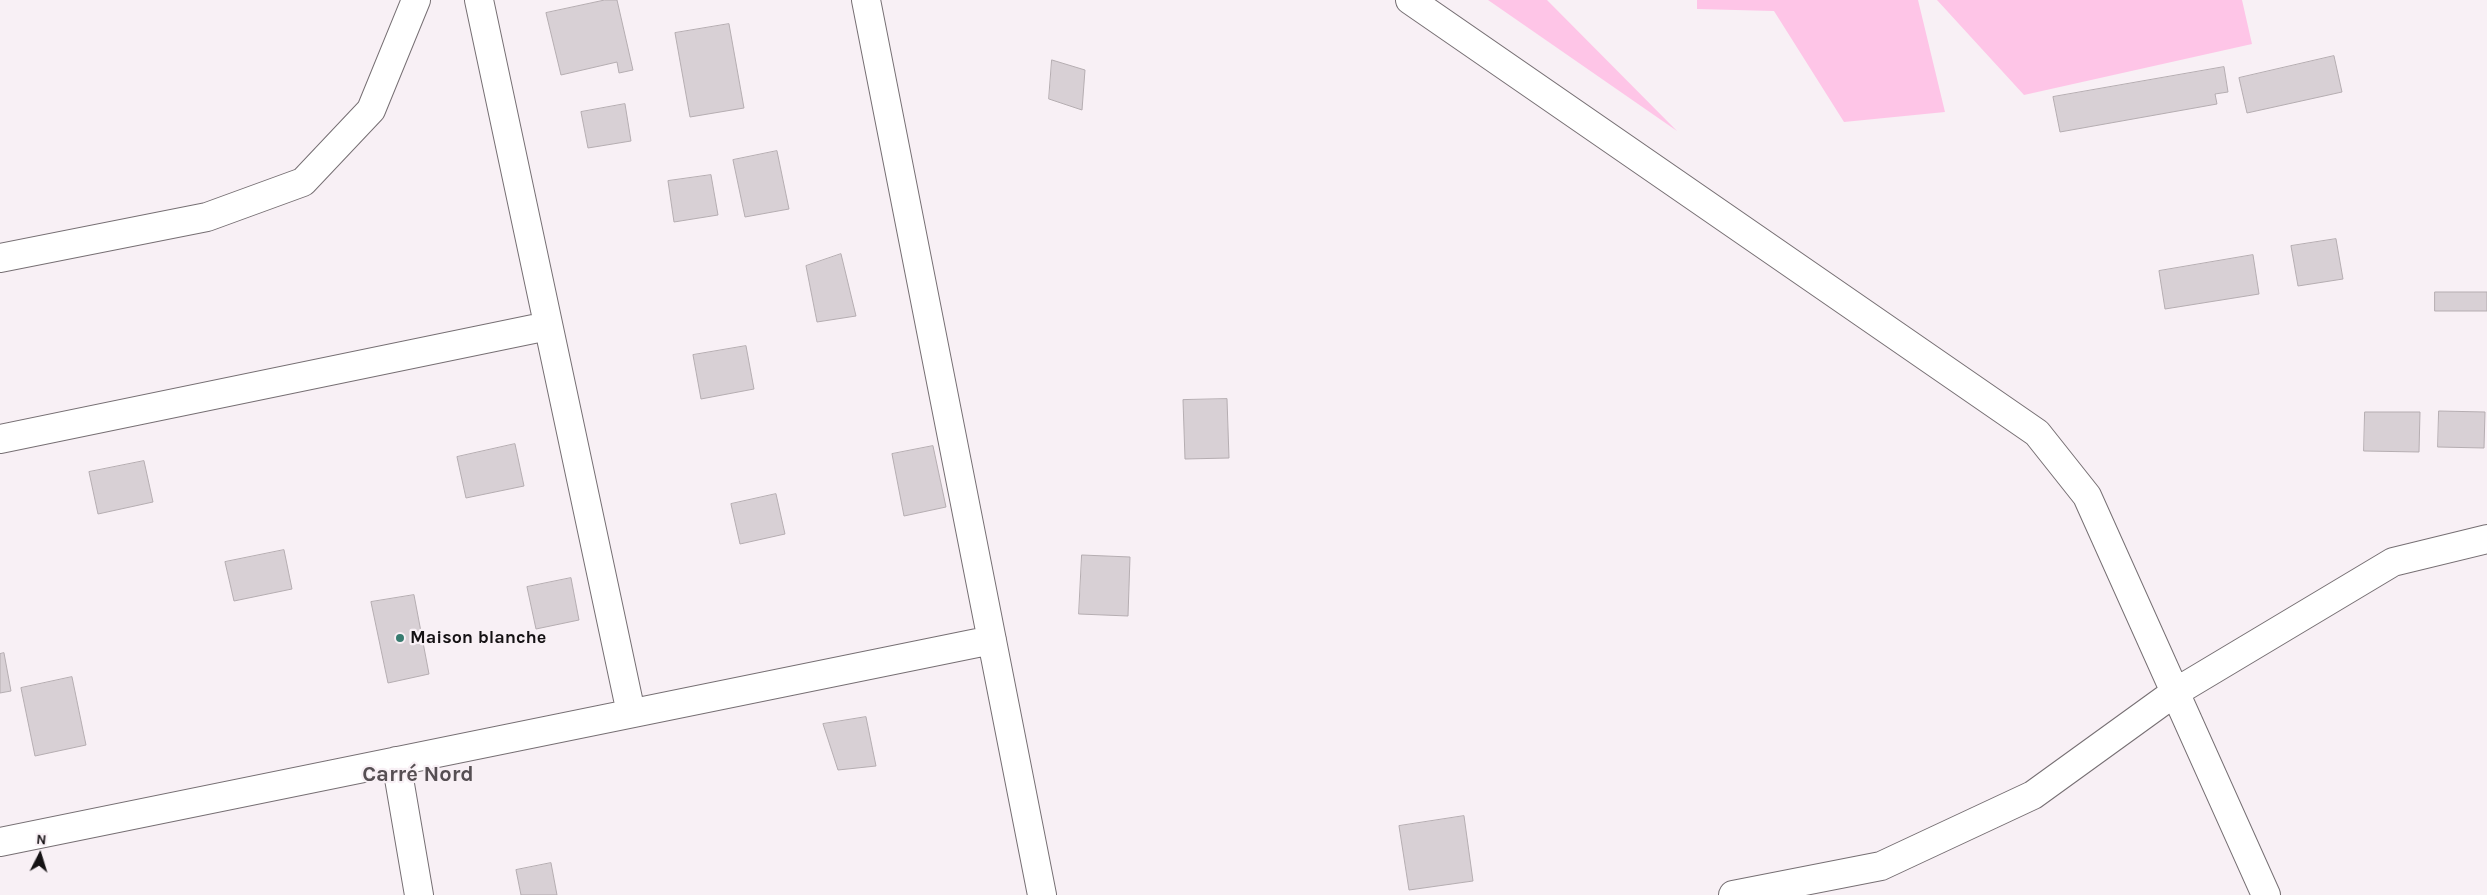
<!DOCTYPE html>
<meta charset="utf-8">
<style>
body{margin:0}
#map{position:relative;width:2487px;height:895px;overflow:hidden;background:#f8f0f5;font-family:Karla,sans-serif}
canvas{display:block}
.north{position:absolute;left:15px;top:830px;width:50px;height:50px;-webkit-text-stroke:4px #f8f0f5;paint-order:stroke;rotate:5deg;font-size:14px;font-weight:700;line-height:20px;text-align:center;color:#151214}
.north::after{content:'';display:block;margin:auto;width:18px;height:22px;background:#151214;clip-path:polygon(50% 0,100% 100%,50% 72%,0 100%)}
</style>
<div id="map">
<canvas width="2487" height="895"></canvas>
<div class="north">N</div>
</div>
<script>
const context = document.querySelector('canvas').getContext('2d');
context.lineJoin = 'round';
function fill(path, color) { context.fillStyle = color; context.fill(path, 'evenodd'); }
function strokePath(path, color, width, dash) { context.strokeStyle = color; context.lineWidth = width; context.lineCap = dash ? 'butt' : 'round'; context.setLineDash(dash || []); context.stroke(path); }
function drawText(font, color, halo, rows, align = 'center') {
  context.font = font + ' Karla,sans-serif'; context.lineWidth = 4.5; context.setLineDash([]); context.textBaseline = 'middle'; context.strokeStyle = halo; context.fillStyle = color; for (const [text, x, y, turn = 0] of rows) {
    context.save(); context.translate(x, y); context.rotate((+turn || 0) * Math.PI / 180); context.textAlign = isNaN(turn) ? turn : align; if (halo) context.strokeText(text, 0, 0); context.fillText(text, 0, 0); context.restore();
  }
}
fill(new Path2D(`
 M1488,0H1547L1677,131Z
 M1697,0H1918L1945,112L1844,122L1774,11L1697,9Z
 M1937,0H2242L2252,44L2024,95Z`), '#fec5e7');
const building = new Path2D(`
 M605,0H617L633,70L619,73L617,62L561,75L546,13Z
 M729,24L744,108L690,117L675,33Z
 M2334,56L2342,92L2247,113L2239,78Z
 M1052,60L1085,70L1082,110L1049,99Z
 M2224,67L2228,92L2215,94L2217,104L2060,132L2053,97Z
 M625,104L631,141L588,148L581,112Z
 M777,151L789,209L745,217L733,160Z
 M711,175L718,215L674,222L668,181Z
 M2336,239L2343,279L2298,286L2291,246Z
 M841,254L856,316L817,322L806,266Z
 M2253,255L2259,294L2165,309L2159,271Z
 M2435,292H2487V311H2435Z
 M746,346L754,389L701,399L693,355Z
 M1227,399L1229,458L1185,459L1183,400Z
 M2439,411L2485,412L2484,448L2438,447Z
 M2365,412H2420L2419,452L2364,451Z
 M515,444L524,486L466,498L457,457Z
 M933,446L946,507L904,516L892,454Z
 M144,461L153,502L98,514L89,472Z
 M776,494L785,534L740,544L731,504Z
 M284,550L292,589L234,601L225,562Z
 M1082,555L1130,557L1128,616L1079,614Z
 M571,578L579,620L536,629L527,587Z
 M414,595L429,674L388,683L371,602Z
 M4,653L11,691L0,693V654Z
 M72,677L86,745L35,756L21,688Z
 M866,717L876,766L838,770L823,724Z
 M1464,816L1473,881L1409,890L1399,826Z
 M551,863L557,895H521L516,870Z`);
fill(building, '#d8d0d5');
strokePath(building, '#b5adb1', 1);
const minor = new Path2D(`
 M479,0L631,713
 M866,0L1042,895
 M1410,0L2037,433L2087,496L2266,895
 M0,258L207,217L303,182L371,110L416,0
 M0,439L548,326
 M396,761L419,895
 M0,842L992,640
 M1733,895L1881,866L2033,795L2174,693L2393,562L2487,539`);
strokePath(minor, '#766f73', 30);
strokePath(minor, '#fff', 28);
for (const [x, y, r, color] of [
 [400,638,5,"#387c70"]
]) { const dot = new Path2D(); dot.arc(x, y, r, 0, 2 * Math.PI); context.fillStyle = color; context.fill(dot); strokePath(dot, '#f8f0f5', 2); }
drawText('bold 18px', '#151214', '#f8f0f5', [
 ["Maison blanche",410,638]
], 'left');
drawText('bold 22px', '#564f53', '#f8f0f5', [
 ["Carré Nord",418,775]
]);
</script>
